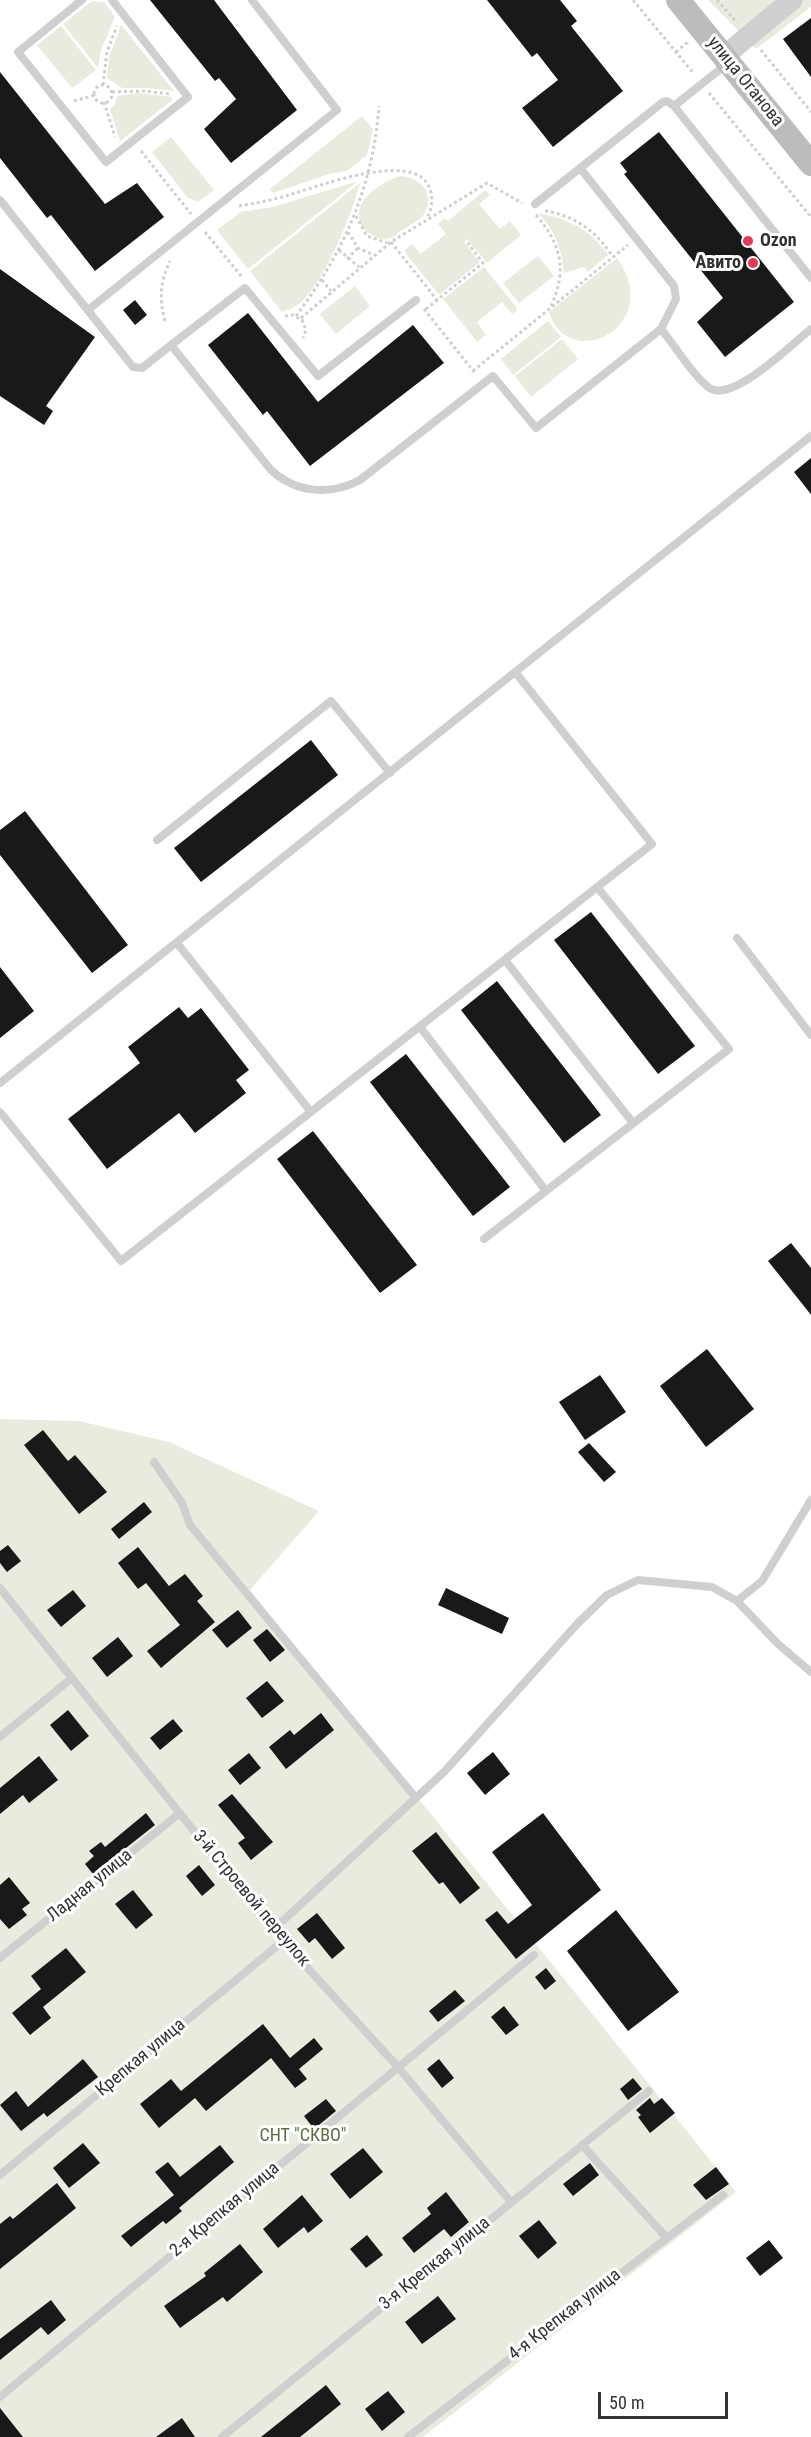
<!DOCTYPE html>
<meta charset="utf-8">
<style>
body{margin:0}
#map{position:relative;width:811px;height:2437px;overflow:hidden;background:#fff;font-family:"Roboto Condensed",sans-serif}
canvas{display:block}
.scale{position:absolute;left:598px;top:2392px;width:130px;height:27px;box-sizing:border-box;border:3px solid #323232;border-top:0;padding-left:8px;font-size:18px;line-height:21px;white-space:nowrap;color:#323232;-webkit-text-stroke:4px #fff;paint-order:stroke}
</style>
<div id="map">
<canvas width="811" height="2437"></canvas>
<div class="scale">50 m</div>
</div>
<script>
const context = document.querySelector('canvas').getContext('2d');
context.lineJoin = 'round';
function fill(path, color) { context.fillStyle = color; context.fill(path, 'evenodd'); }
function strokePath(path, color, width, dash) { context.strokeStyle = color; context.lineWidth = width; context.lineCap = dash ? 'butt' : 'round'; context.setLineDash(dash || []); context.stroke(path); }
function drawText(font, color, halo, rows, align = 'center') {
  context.font = font + ' "Roboto Condensed",sans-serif'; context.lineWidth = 6; context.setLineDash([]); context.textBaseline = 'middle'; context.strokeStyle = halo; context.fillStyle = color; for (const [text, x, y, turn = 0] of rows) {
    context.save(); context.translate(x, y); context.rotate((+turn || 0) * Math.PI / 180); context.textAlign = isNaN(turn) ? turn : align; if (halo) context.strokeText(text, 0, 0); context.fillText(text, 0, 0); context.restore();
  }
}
fill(new Path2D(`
 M708,0H811V7L756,49Z
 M92,1L104,2L115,17L101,50L98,68L63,24Z
 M121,25L174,91L146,88H122L107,78L109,57Z
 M61,26L96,70L72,88L37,45Z
 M138,93L172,97L171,101L120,141L110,109L115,104L117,96Z
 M362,116L373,129L367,155L347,171L329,174L273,193L270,189Z
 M171,137L214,190L198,202L187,197L152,152Z
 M401,176C420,177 437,195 424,214C420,221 409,225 402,230C395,235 391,240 382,239C375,237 367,233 363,227C347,202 383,181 401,176Z
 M358,181L248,269L217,230L241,212L273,207Z
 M360,183C352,214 324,284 299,304C295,307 288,310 282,312L250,271Z
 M485,190L490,195L479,204L500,229L510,221L521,235L487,263L467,239L464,242L480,262L439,295L404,251L412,244L421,254L446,234L438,224L445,218L448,221Z
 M538,213C569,219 590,229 608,255L588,272L584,267L564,273C562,249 555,230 538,213Z
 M538,256L554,276L519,303L503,283Z
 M617,258C666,327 568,374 549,312Z
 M484,267L518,309L512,314L502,302L477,322L486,335L477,342L443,299Z
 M355,286L370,306L336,334L320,314Z
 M548,321L561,337L513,375L501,359Z
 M562,339L578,359L531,397L515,376Z
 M0,1419L79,1421L169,1442L319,1511L250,1590L736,2192L423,2437H0Z`), '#e7ecde');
fill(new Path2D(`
 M150,0H214L297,110L231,163L204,129L236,99L219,78L215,81Z
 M487,0H560L577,21L571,26L623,91L553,147L522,108L558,80L537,53L532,57Z
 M811,18V77L783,39Z
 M0,72L105,204L137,183L164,217L95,271L51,215L47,218L0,158Z
 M659,132L794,302L725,357L697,322L723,298L624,174L627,172L620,163Z
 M0,269L95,337L46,406L53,411L44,425L0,396Z
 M135,300L147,315L135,325L123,310Z
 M248,313L318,402L413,325L444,363L310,466L267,411L263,415L208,345Z
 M811,458V494L794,472Z
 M311,740L338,775L201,882L174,848Z
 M25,811L128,945L92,973L0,855V830Z
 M591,912L695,1046L658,1074L554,940Z
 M0,967L34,1011L0,1038Z
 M497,981L601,1115L564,1143L461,1010Z
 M179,1007L188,1018L201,1008L249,1070L236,1080L246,1093L195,1133L179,1113L107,1169L68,1119L140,1063L128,1047Z
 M406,1054L510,1187L473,1216L370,1082Z
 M313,1131L417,1265L380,1293L277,1159Z
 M791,1243L811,1268V1315L768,1261Z
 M707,1349L754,1409L706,1447L660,1386Z
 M600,1375L626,1412L585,1440L559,1402Z
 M43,1430L68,1461L75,1455L107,1492L79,1514L24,1445Z
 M589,1443L616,1472L604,1482L578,1452Z
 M144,1502L152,1512L119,1539L111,1529Z
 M8,1545L21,1561L7,1572L0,1563V1551Z
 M138,1547L169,1586L185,1574L203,1596L197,1601L215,1622L161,1668L147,1651L180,1625L146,1583L138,1589L118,1563Z
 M446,1588L509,1618L502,1634L438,1605Z
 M73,1590L86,1606L61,1627L47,1610Z
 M238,1610L252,1628L227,1648L212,1630Z
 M267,1629L285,1650L270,1662L253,1640Z
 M118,1637L133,1656L107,1677L92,1658Z
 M267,1681L284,1701L262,1718L246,1698Z
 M68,1710L89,1736L71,1751L50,1725Z
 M321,1713L334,1730L286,1769L269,1747L290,1730L294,1735Z
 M173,1719L183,1731L160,1750L150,1738Z
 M493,1752L510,1774L485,1795L467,1773Z
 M249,1753L261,1768L240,1785L228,1770Z
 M39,1756L58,1780L29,1803L23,1795L0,1814V1788Z
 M232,1794L273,1842L251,1860L238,1843L245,1838L218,1805Z
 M146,1813L155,1825L93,1874L85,1864L94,1856L89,1851L101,1842L105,1847Z
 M543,1813L601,1890L516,1959L485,1920L497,1911L508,1924L532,1905L492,1852Z
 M436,1832L480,1888L460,1904L443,1882L439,1884L412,1851Z
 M199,1865L215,1885L202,1896L186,1876Z
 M9,1877L30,1903L22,1909L27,1915L9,1929L0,1919V1885Z
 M133,1890L153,1915L136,1929L115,1904Z
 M616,1910L679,1992L628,2031L567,1951Z
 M317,1913L345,1948L332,1959L315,1938L309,1943L297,1929Z
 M66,1948L86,1972L43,2007L51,2018L30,2035L12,2013L41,1989L31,1976Z
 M546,1968L556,1981L545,1990L535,1977Z
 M455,1990L465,2001L438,2022L429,2011Z
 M504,2006L519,2025L506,2035L491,2017Z
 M263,2024L290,2058L314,2038L323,2049L299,2069L307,2079L295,2088L271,2058L206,2111L195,2098L159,2128L140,2104L171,2079L181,2091Z
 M83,2059L98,2077L47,2117L44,2113L21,2131L0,2105L16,2091L28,2107Z
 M439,2059L454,2078L442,2088L427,2069Z
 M633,2078L642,2089L628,2100L620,2089Z
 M650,2098L654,2104L662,2098L675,2113L650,2133L638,2117L641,2115L636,2110Z
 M326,2099L336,2111L314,2129L304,2116Z
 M83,2143L100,2163L69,2188L53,2168Z
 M220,2145L234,2162L179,2208L182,2211L166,2224L163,2221L131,2247L121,2236L174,2195L155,2172L168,2162L180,2177Z
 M363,2148L383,2172L350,2199L330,2174Z
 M590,2163L599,2175L573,2196L563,2184Z
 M716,2167L729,2184L706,2200L693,2185Z
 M57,2183L76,2208L0,2269V2224L10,2216L13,2219Z
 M446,2192L469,2222L451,2237L444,2229L414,2253L402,2238L431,2214L427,2208Z
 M302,2195L323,2221L308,2233L304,2227L278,2248L263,2229Z
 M539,2220L557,2243L538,2259L519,2236Z
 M367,2235L383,2255L366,2268L350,2249Z
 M769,2240L783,2258L760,2276L746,2258Z
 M240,2244L263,2272L227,2302L223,2297L180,2328L164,2306L206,2276L204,2273Z
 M438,2296L456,2319L422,2344L405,2322Z
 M51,2300L66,2320L48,2335L41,2327L0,2360V2339Z
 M326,2385L341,2404L300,2437H261Z
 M388,2391L405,2412L382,2431L365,2409Z
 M0,2408L23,2437H0Z
 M182,2418L195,2437H156Z`), '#191919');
strokePath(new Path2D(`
 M633,0L694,74
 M717,0L737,23
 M761,50L811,112
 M676,52L688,42
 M103,85L107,52L117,26
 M94 94a9 9 0 1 1 18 0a9 9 0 1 1-18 0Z
 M112,92L144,91L170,94
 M709,93L811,217
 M74,101L95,95
 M104,102L115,137
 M141,151L191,214
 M239,206C256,203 273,200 289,195C317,187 416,148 430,189C433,198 432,207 428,216
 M545,211C576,216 596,231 613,257
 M536,215C562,245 567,271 551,306
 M356,216L367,236L387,243
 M205,232L242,277
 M348,232L358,248L374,255
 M391,242L437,300
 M339,250L359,267
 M347,259L358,248
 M322,280L331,291
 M424,309L474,372
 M426,309L483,263L468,243
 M285,316L293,315L302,320L306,330L303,338
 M296,316C344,252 373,186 379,106
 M301,318L391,242L487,183L522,203
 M165,321C159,299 160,282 170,261
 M473,371L628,245`), '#cfcfcf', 3, [3, 3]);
strokePath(new Path2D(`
 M82,0L18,52L106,162L188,97L112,0
 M674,106L811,278
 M580,168L674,286L676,299L661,329C676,347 690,372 708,387C730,406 792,344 811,329
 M0,200L133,367L142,368L171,345L271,470C296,493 330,496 360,480L493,376L536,428L661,329
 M535,204L663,102L667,101L674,106L728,63
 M88,310L337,110L252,0
 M171,345L245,288L318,376L416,300
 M157,840L331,701L390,773
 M737,938L811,1035
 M177,943L311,1112
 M505,960L633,1123
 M420,1027L546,1191
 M0,1083L811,436
 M0,1112L121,1261L652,844L516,673
 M484,1239L729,1049L597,887
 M154,1462L182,1503L190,1525L416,1798
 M0,1588L273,1930L397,2066L511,2202
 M737,1601L762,1581L811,1500
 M0,1737L72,1678
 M273,1930L444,1772L578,1623L607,1595L638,1580L712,1587L737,1601L778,1644L811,1672
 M0,1958L180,1813
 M582,2145L666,2237
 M0,2175L283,1941
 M0,2397L534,1955
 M222,2437L649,2091
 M408,2437L723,2195`), '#cfcfcf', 8);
strokePath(new Path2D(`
 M723,57L792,0`), '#cfcfcf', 21);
strokePath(new Path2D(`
 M678,0L811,164`), '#bcbcbc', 24);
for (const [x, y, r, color] of [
 [748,241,6,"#e63754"],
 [753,263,6,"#e63754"]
]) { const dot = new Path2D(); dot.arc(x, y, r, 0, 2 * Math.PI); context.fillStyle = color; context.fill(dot); strokePath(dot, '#fff', 2); }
drawText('18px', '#323232', '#fff', [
 ["улица Оганова",745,82,51],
 ["Ладная улица",90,1886,-39],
 ["3-й Строевой переулок",251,1899,50],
 ["Крепкая улица",141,2058,-40],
 ["2-я Крепкая улица",225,2210,-40],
 ["3-я Крепкая улица",435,2264,-39],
 ["4-я Крепкая улица",565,2315,-38]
]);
drawText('bold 18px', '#323232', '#fff', [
 ["Ozon",760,241],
 ["Авито",741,263,"right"]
], 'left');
drawText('18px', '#5a6f3e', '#fff', [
 ["СНТ \"СКВО\"",303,2136]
]);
</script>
